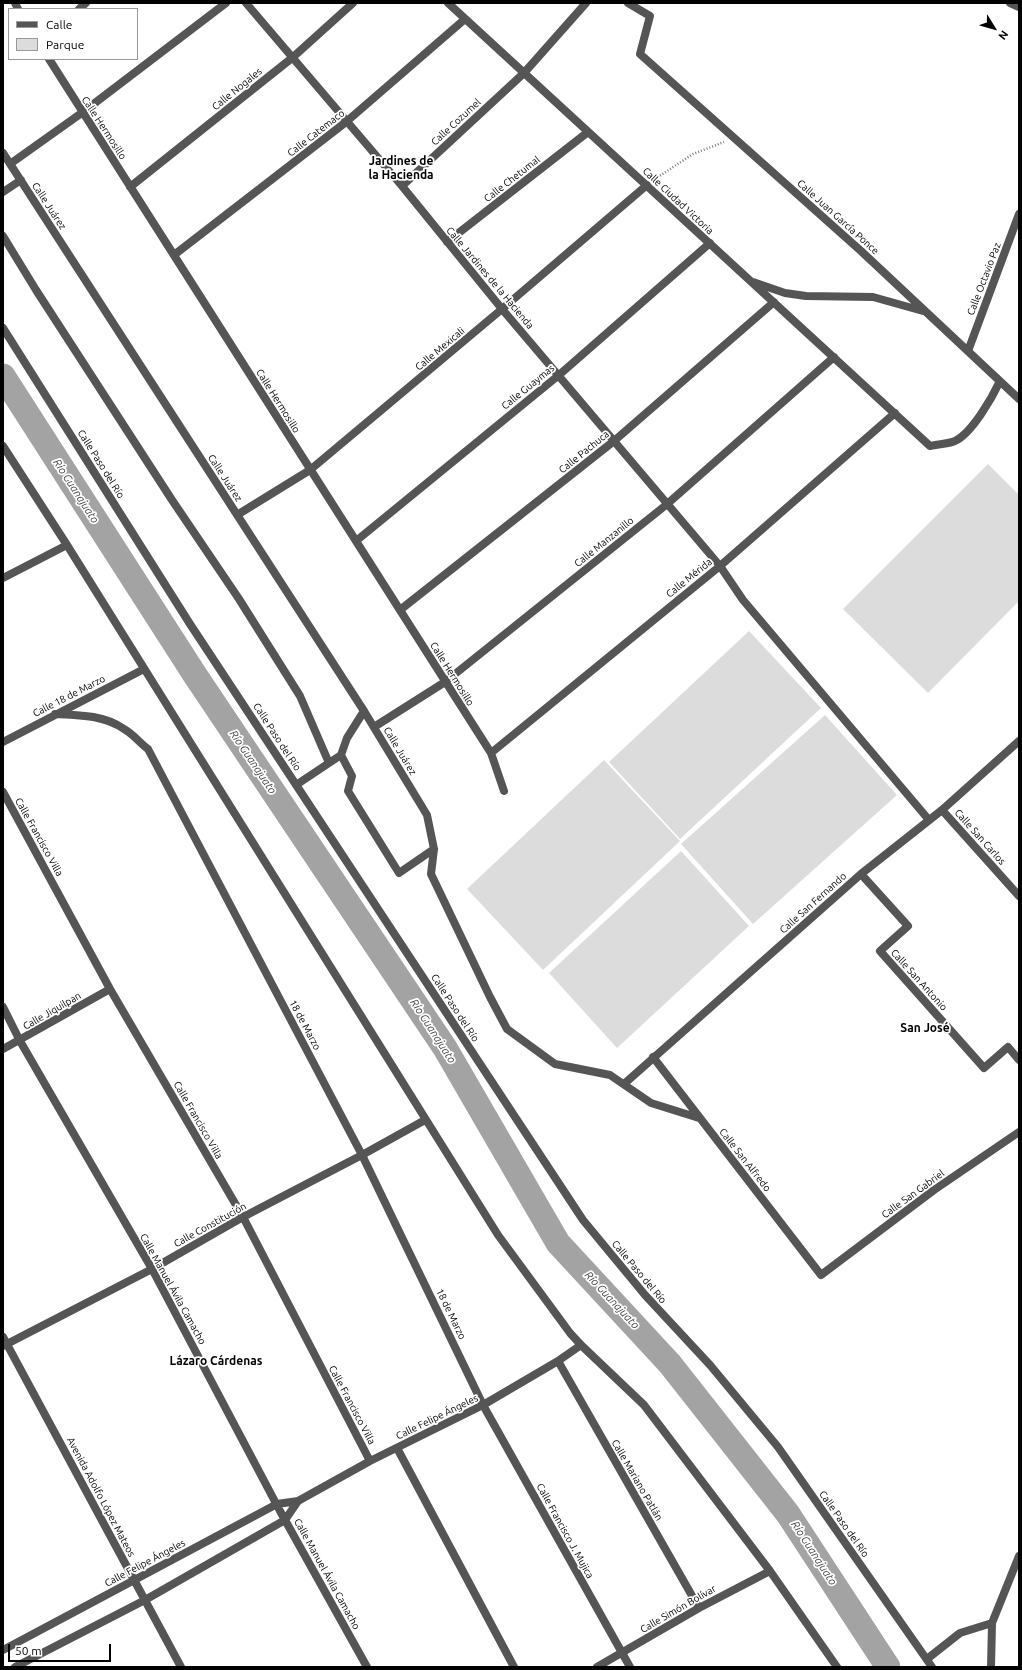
<!DOCTYPE html>
<meta charset="utf-8">
<style>
body{margin:0}
#map{position:relative;width:1022px;height:1670px;overflow:hidden;background:#fff;font-family:Ubuntu,sans-serif}
canvas{display:block}
.frame{position:absolute;inset:0;border:4px solid #000;pointer-events:none}
.legend{position:absolute;left:8px;top:8px;width:130px;height:52px;box-sizing:border-box;background:#fff;border:1px solid #999;margin:0;padding:5px 7px;list-style:none;font-size:12px;color:#000}
.legend li{display:flex;align-items:center;gap:8px;height:20px}
.legend b{width:20px;border:1px solid #999}
.north{position:absolute;left:974px;top:8px;width:40px;height:40px;-webkit-text-stroke:3px #fff;paint-order:stroke;rotate:127deg;font-size:11px;font-weight:700;line-height:16px;text-align:center;color:#000}
.north::after{content:'';display:block;margin:auto;width:14px;height:18px;background:#000;clip-path:polygon(50% 0,100% 100%,50% 72%,0 100%)}
.scale{position:absolute;left:8px;top:1644px;width:103px;height:18px;box-sizing:border-box;border:2px solid #000;border-top:0;padding-left:5px;font-size:12px;line-height:14px;white-space:nowrap;color:#000;-webkit-text-stroke:3px #fff;paint-order:stroke}
</style>
<div id="map">
<canvas width="1022" height="1670"></canvas>
<div class="frame"></div>
<ul class="legend">
<li><b style="height:5px;background:#555"></b>Calle</li>
<li><b style="height:11px;background:#dcdcdc"></b>Parque</li>
</ul>
<div class="north">N</div>
<div class="scale">50 m</div>
</div>
<script>
const context = document.querySelector('canvas').getContext('2d');
context.lineJoin = 'round';
function fill(path, color) { context.fillStyle = color; context.fill(path, 'evenodd'); }
function strokePath(path, color, width, dash) { context.strokeStyle = color; context.lineWidth = width; context.lineCap = dash ? 'butt' : 'round'; context.setLineDash(dash || []); context.stroke(path); }
function drawText(font, color, halo, rows, align = 'center') {
  context.font = font + ' Ubuntu,sans-serif'; context.lineWidth = 3.5; context.setLineDash([]); context.textBaseline = 'middle'; context.strokeStyle = halo; context.fillStyle = color; for (const [text, x, y, turn = 0] of rows) {
    context.save(); context.translate(x, y); context.rotate((+turn || 0) * Math.PI / 180); context.textAlign = isNaN(turn) ? turn : align; if (halo) context.strokeText(text, 0, 0); context.fillText(text, 0, 0); context.restore();
  }
}
fill(new Path2D(`
 M988,464L1019,495V601L928,693L843,609Z
 M749,631L821,708L680,839L609,762Z
 M825,715L897,795L753,924L681,844Z
 M604,760L680,841L543,970L467,889Z
 M681,851L749,926L617,1048L549,973Z`), '#dcdcdc');
strokePath(new Path2D(`
 M3,376L195,675L445,1048L558,1243L670,1364L788,1514L888,1667`), '#a3a3a3', 25);
strokePath(new Path2D(`
 M655,179L693,154L724,142`), '#777', 2.5, [1, 2]);
strokePath(new Path2D(`
 M15,3L18,9
 M246,3L402,186L502,309L720,566L743,600L929,820
 M448,3L930,446C938,444 948,444 955,441C972,433 992,398 1000,381
 M628,3L650,16L640,54L861,251L1019,399
 M1010,3L1019,7
 M79,9L86,3
 M49,59L491,753L504,791
 M3,153L364,711L427,815L434,849L431,874L490,997L507,1029L555,1064L610,1075L651,1103L699,1118
 M10,164L83,112L226,3
 M402,186L524,73L586,3
 M130,187L292,58L353,3
 M3,192L21,180
 M3,236L36,290L172,500L239,599L300,696L329,763
 M447,242L588,132
 M174,255L346,122L465,19
 M753,282L785,293L806,296L873,297L923,311
 M3,328L190,624L583,1220L645,1295L710,1365L778,1447L932,1667
 M968,351L1019,214
 M3,446L67,545L498,1235L570,1333L581,1345L644,1405L770,1571L837,1667
 M237,515L310,470L502,309L647,185
 M356,541L559,375L710,243
 M3,578L67,545
 M400,610L614,441L774,302
 M55,714C79,715 104,715 124,729C133,734 140,743 148,749L362,1155L483,1405L630,1667
 M374,727L445,682L666,505L834,357
 M3,742L144,669
 M491,753L720,566L895,413
 M341,755L352,776L348,791L399,873L434,849
 M296,785L341,755L347,738L364,711
 M3,792L110,989L243,1217L370,1461
 M942,810L1019,896
 M861,874L908,926L880,951L984,1068L1008,1047L1019,1060
 M3,1007L20,1041L152,1269L280,1511L367,1667
 M3,1049L110,989
 M653,1057L821,1275L934,1190L1019,1132
 M624,1084L861,874L942,810L1019,741
 M3,1337L181,1667
 M3,1346L152,1269L243,1217L362,1155L425,1120
 M558,1361L699,1608
 M397,1448L514,1667
 M3,1650L277,1504L298,1501L370,1461L483,1405L558,1361L581,1345
 M927,1659L960,1633L992,1623
 M15,1667L145,1600L285,1520L298,1501
 M597,1667L699,1608L770,1571
 M991,1667L992,1623L1019,1556`), '#555', 8);
drawText('10px', '#000', '#fff', [
 ["Calle Nogales",237,89,-39],
 ["Calle Cozumel",456,122,-43],
 ["Calle Hermosillo",104,128,57],
 ["Calle Catemaco",316,133,-38],
 ["Calle Chetumal",512,179,-38],
 ["Calle Ciudad Victoria",678,201,43],
 ["Calle Juárez",49,206,57],
 ["Calle Juan García Ponce",838,217,42],
 ["Calle Jardines de la Hacienda",490,278,50],
 ["Calle Octavio Paz",984,279,-69],
 ["Calle Mexicali",440,349,-40],
 ["Calle Guaymas",528,387,-39],
 ["Calle Hermosillo",278,401,58],
 ["Calle Pachuca",584,452,-39],
 ["Calle Paso del Río",101,464,58],
 ["Calle Juárez",225,478,57],
 ["Calle Manzanillo",604,542,-39],
 ["Calle Mérida",689,578,-39],
 ["Calle Hermosillo",452,674,58],
 ["Calle 18 de Marzo",69,696,-27],
 ["Calle Paso del Río",277,737,57],
 ["Calle Juárez",400,751,59],
 ["Calle Francisco Villa",39,837,61],
 ["Calle San Carlos",980,837,48],
 ["Calle San Fernando",813,903,-42],
 ["Calle San Antonio",919,980,48],
 ["Calle Paso del Río",455,1008,57],
 ["Calle Jiquilpan",52,1011,-30],
 ["18 de Marzo",305,1025,62],
 ["Calle Francisco Villa",198,1120,60],
 ["Calle San Alfredo",745,1160,52],
 ["Calle San Gabriel",913,1194,-36],
 ["Calle Constitución",210,1225,-29],
 ["Calle Paso del Río",639,1272,50],
 ["Calle Manuel Ávila Camacho",173,1289,61],
 ["18 de Marzo",451,1314,64],
 ["Calle Francisco Villa",352,1405,62],
 ["Calle Felipe Ángeles",437,1417,-26],
 ["Calle Mariano Patlán",637,1480,60],
 ["Avenida Adolfo López Mateos",101,1497,62],
 ["Calle Paso del Río",844,1524,55],
 ["Calle Francisco J. Mujica",565,1531,61],
 ["Calle Felipe Ángeles",145,1563,-28],
 ["Calle Manuel Ávila Camacho",327,1574,61],
 ["Calle Simón Bolívar",678,1609,-30]
]);
drawText('italic 11px', '#444', '#fff', [
 ["Río Guanajuato",76,491,57],
 ["Río Guanajuato",253,762,56],
 ["Río Guanajuato",433,1031,57],
 ["Río Guanajuato",612,1300,47],
 ["Río Guanajuato",814,1553,57]
]);
drawText('bold 12px', '#000', '#fff', [
 ["Jardines de",401,161],
 ["la Hacienda",401,175],
 ["San José",925,1028],
 ["Lázaro Cárdenas",216,1361]
]);
</script>
